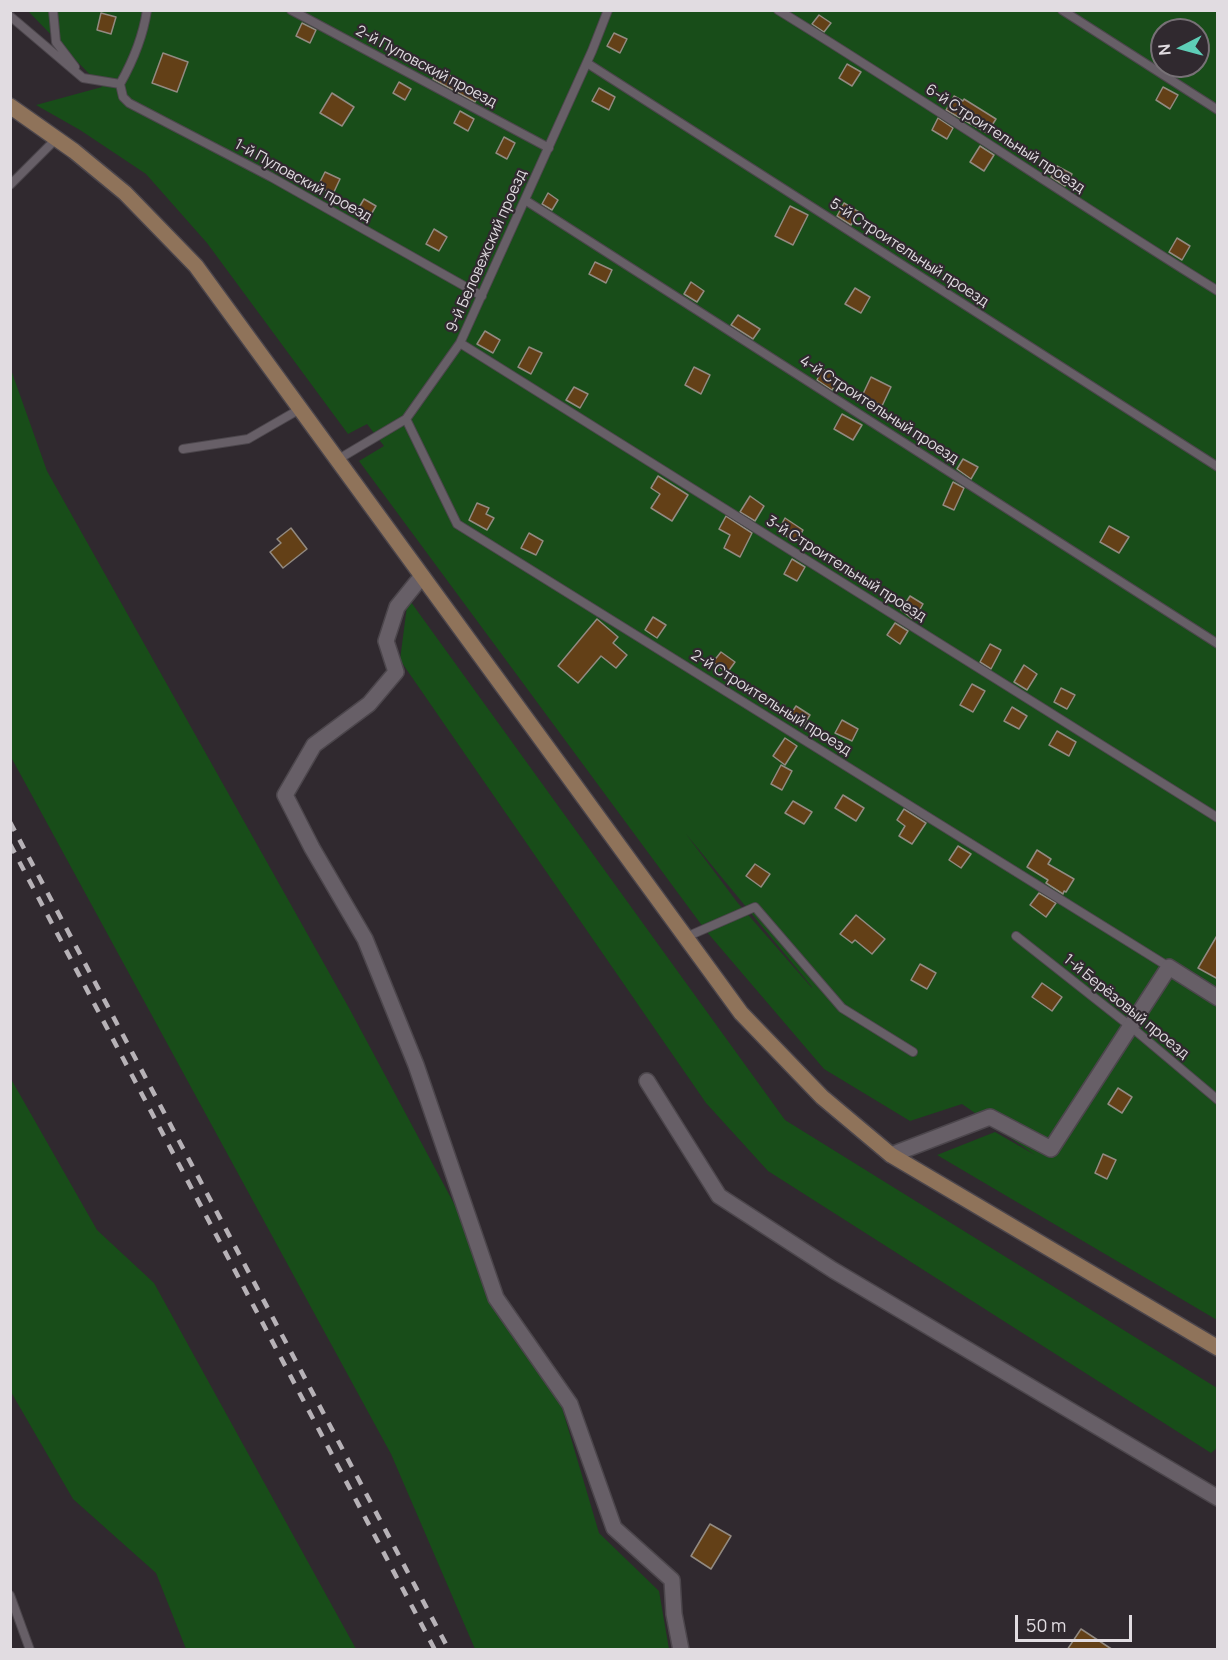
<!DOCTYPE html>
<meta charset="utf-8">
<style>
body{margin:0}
#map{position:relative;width:1228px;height:1660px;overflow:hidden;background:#30292f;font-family:Manrope,sans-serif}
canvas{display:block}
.frame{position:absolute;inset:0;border:12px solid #e1dce1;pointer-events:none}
.north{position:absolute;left:1150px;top:18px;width:60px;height:60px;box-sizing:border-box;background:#30292f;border:2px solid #777176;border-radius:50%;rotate:264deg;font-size:16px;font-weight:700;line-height:24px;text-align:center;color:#e1dce1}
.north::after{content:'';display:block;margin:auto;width:21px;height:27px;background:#5eceb7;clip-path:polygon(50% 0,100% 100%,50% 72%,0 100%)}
.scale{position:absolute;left:1015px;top:1615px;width:117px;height:27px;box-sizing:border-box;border:3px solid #e1dce1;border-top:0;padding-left:8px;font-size:18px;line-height:21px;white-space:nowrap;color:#e1dce1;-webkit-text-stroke:4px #30292f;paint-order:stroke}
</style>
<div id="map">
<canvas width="1228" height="1660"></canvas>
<div class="frame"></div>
<div class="north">N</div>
<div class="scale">50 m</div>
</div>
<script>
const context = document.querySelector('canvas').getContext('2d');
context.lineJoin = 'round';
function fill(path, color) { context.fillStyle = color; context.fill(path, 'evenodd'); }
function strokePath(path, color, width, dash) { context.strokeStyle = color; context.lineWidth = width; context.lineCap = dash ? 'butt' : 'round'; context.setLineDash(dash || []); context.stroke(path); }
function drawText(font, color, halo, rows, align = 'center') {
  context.font = font + ' Manrope,sans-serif'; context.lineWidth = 4.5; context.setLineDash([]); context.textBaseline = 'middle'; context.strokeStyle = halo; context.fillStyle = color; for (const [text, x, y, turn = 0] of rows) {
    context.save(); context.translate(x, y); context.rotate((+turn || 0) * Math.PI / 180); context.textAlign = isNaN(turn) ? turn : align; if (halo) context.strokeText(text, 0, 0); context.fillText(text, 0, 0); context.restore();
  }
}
fill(new Path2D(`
 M28,11H1217V1320L937,1155L995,1132L1035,1155L962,1104L910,1121L824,1069L706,931L359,461L384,446L367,424L348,434L207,243L146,174L80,130L36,105L102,87ZM1162,30H1198V66H1162ZM686,834L812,987V988L737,902Z
 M10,367L47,471L349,1008L560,1401L599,1533L659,1591L669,1649H475L391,1454L11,757Z
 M408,598L785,1120L1217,1388V1448L1211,1453L768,1171L706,1103L400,660Z
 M11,1079L97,1230L154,1283L356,1649H186L156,1573L73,1499L11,1392Z`), '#184d19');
const building = new Path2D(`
 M101,13L116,17L111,34L97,30Z
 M819,15L831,23L824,32L812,24Z
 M302,23L316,30L310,43L296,36Z
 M614,33L627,39L620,53L607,46Z
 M163,53L188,62L177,92L152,83Z
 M847,64L861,72L852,86L839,78Z
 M438,69L453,77L452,79L480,93L475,102L433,79Z
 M399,82L411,89L405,100L393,93Z
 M1163,87L1178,95L1170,109L1156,100Z
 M599,88L615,97L609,110L592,101Z
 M332,93L354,107L342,126L320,113Z
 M954,96L963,101L964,99L996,119L987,133L946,110Z
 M460,111L474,119L468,131L454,123Z
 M938,118L953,128L947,139L932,130Z
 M504,137L515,143L507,159L496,153Z
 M980,146L994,155L984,171L970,162Z
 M1057,166L1072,174L1065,186L1051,177Z
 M325,172L340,179L333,194L318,186Z
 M548,193L558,200L552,210L542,204Z
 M364,199L376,206L369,218L357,211Z
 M844,203L859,212L851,225L837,216Z
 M790,206L808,215L793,245L775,236Z
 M434,229L447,237L439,251L426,244Z
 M1177,238L1190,246L1182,260L1169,252Z
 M595,262L612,270L606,283L589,274Z
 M691,282L704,291L697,302L684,294Z
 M855,288L870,297L861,313L845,304Z
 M738,315L760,329L753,339L731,325Z
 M485,331L500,340L493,353L477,344Z
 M529,347L542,353L531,374L518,367Z
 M694,367L710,375L701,394L685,385Z
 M822,369L839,378L832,390L817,380Z
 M871,377L891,387L882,406L862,396Z
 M574,387L588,394L580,408L566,400Z
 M842,414L862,425L853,440L834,429Z
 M963,459L978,467L971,479L957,469Z
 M658,476L688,495L672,521L651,508L660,494L651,488Z
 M953,482L964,488L954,510L943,505Z
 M750,496L764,506L755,521L740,512Z
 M477,503L489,508L486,514L494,518L487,530L469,520Z
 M726,516L752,533L740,557L724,548L730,535L719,529Z
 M785,518L803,530L796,542L778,531Z
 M1109,526L1129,537L1119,553L1100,542Z
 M291,528L307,549L283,568L270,552L281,543L277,539Z
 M529,533L543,541L536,555L521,548Z
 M792,559L805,567L797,581L784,574Z
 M910,596L923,604L914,620L901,610Z
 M653,617L666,625L657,638L645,630Z
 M597,619L618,637L613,643L627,655L616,668L601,656L578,683L558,666Z
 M895,623L908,631L900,644L887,635Z
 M990,644L1001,650L991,669L980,662Z
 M721,652L735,662L727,673L713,662Z
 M1024,665L1037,674L1027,690L1014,682Z
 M972,684L985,691L973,712L960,705Z
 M1061,688L1075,695L1067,709L1054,702Z
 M796,706L810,715L803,726L789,717Z
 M1012,707L1027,716L1019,729L1004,721Z
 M842,720L858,729L852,741L835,733Z
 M1057,731L1076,742L1069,756L1049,745Z
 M785,738L797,746L785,765L773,756Z
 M781,765L792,771L782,790L771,784Z
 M843,795L864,808L856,821L835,808Z
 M793,801L812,812L804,824L785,813Z
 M904,809L926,823L912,844L899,836L905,826L897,820Z
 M958,846L971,854L961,868L949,860Z
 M1037,850L1051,859L1048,864L1074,879L1066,892L1064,891L1063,894L1046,883L1048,880L1027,867Z
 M755,864L770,874L761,887L746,876Z
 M1039,893L1056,903L1046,917L1030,905Z
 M856,915L885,939L872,954L855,940L852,943L840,934Z
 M1218,934V979L1198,968Z
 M920,964L936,973L927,989L911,980Z
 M1042,983L1062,997L1052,1011L1032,997Z
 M1118,1088L1132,1097L1122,1113L1108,1104Z
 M1103,1154L1116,1160L1107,1179L1095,1173Z
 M710,1524L731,1536L711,1569L691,1556Z
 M1081,1629L1113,1650H1067Z`);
fill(building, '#634017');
strokePath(building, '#928a81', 1.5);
const service = new Path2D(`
 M53,10L56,42L75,67
 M291,10L549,148
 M778,10C926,101 1070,199 1218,291
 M1062,10L1218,110
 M10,16L83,78L120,84
 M587,63L1218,467
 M120,84L123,97L129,103L271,177L482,296
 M120,84C133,61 143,37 147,10
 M10,185L57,138
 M525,200L1218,644
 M460,343L1218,818
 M406,419L457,524L1169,967
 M183,449L248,439L300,409
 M337,460L406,419L460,343L592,51L608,10
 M1016,936L1130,1026L1218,1100
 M686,937L755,907L842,1008L913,1052
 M10,1595L30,1650`);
const minor = new Path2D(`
 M422,576L397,607L386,641L396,672L369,704L314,745L285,795L312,848L365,939L416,1065L496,1298L570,1404L614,1528L672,1580L674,1614L681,1650
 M647,1081L719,1196L833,1270L1218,1498
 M891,1155L990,1117L1051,1149L1169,967L1218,998`);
const secondary = new Path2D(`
 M10,106L74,151L125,193L196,266L741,1013L822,1097L891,1155L1218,1348`);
strokePath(service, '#4c464c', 10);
strokePath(minor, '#4c464c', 18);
strokePath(secondary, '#4c464c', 18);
strokePath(service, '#675f67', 8);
strokePath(minor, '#675f67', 15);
strokePath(secondary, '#8f735a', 15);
strokePath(new Path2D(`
 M10,822L449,1650
 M10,844L435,1650`), '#b7b2b7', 4.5, [10, 10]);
drawText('15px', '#e1dce1', '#30292f', [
 ["2-й Пуловский проезд",426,67,28],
 ["6-й Строительный проезд",1005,139,33],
 ["1-й Пуловский проезд",303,181,29],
 ["9-й Беловежский проезд",487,251,-66],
 ["5-й Строительный проезд",909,253,33],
 ["4-й Строительный проезд",879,410,33],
 ["3-й Строительный проезд",846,569,32],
 ["2-й Строительный проезд",771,703,32],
 ["1-й Берёзовый проезд",1126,1007,39]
]);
</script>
